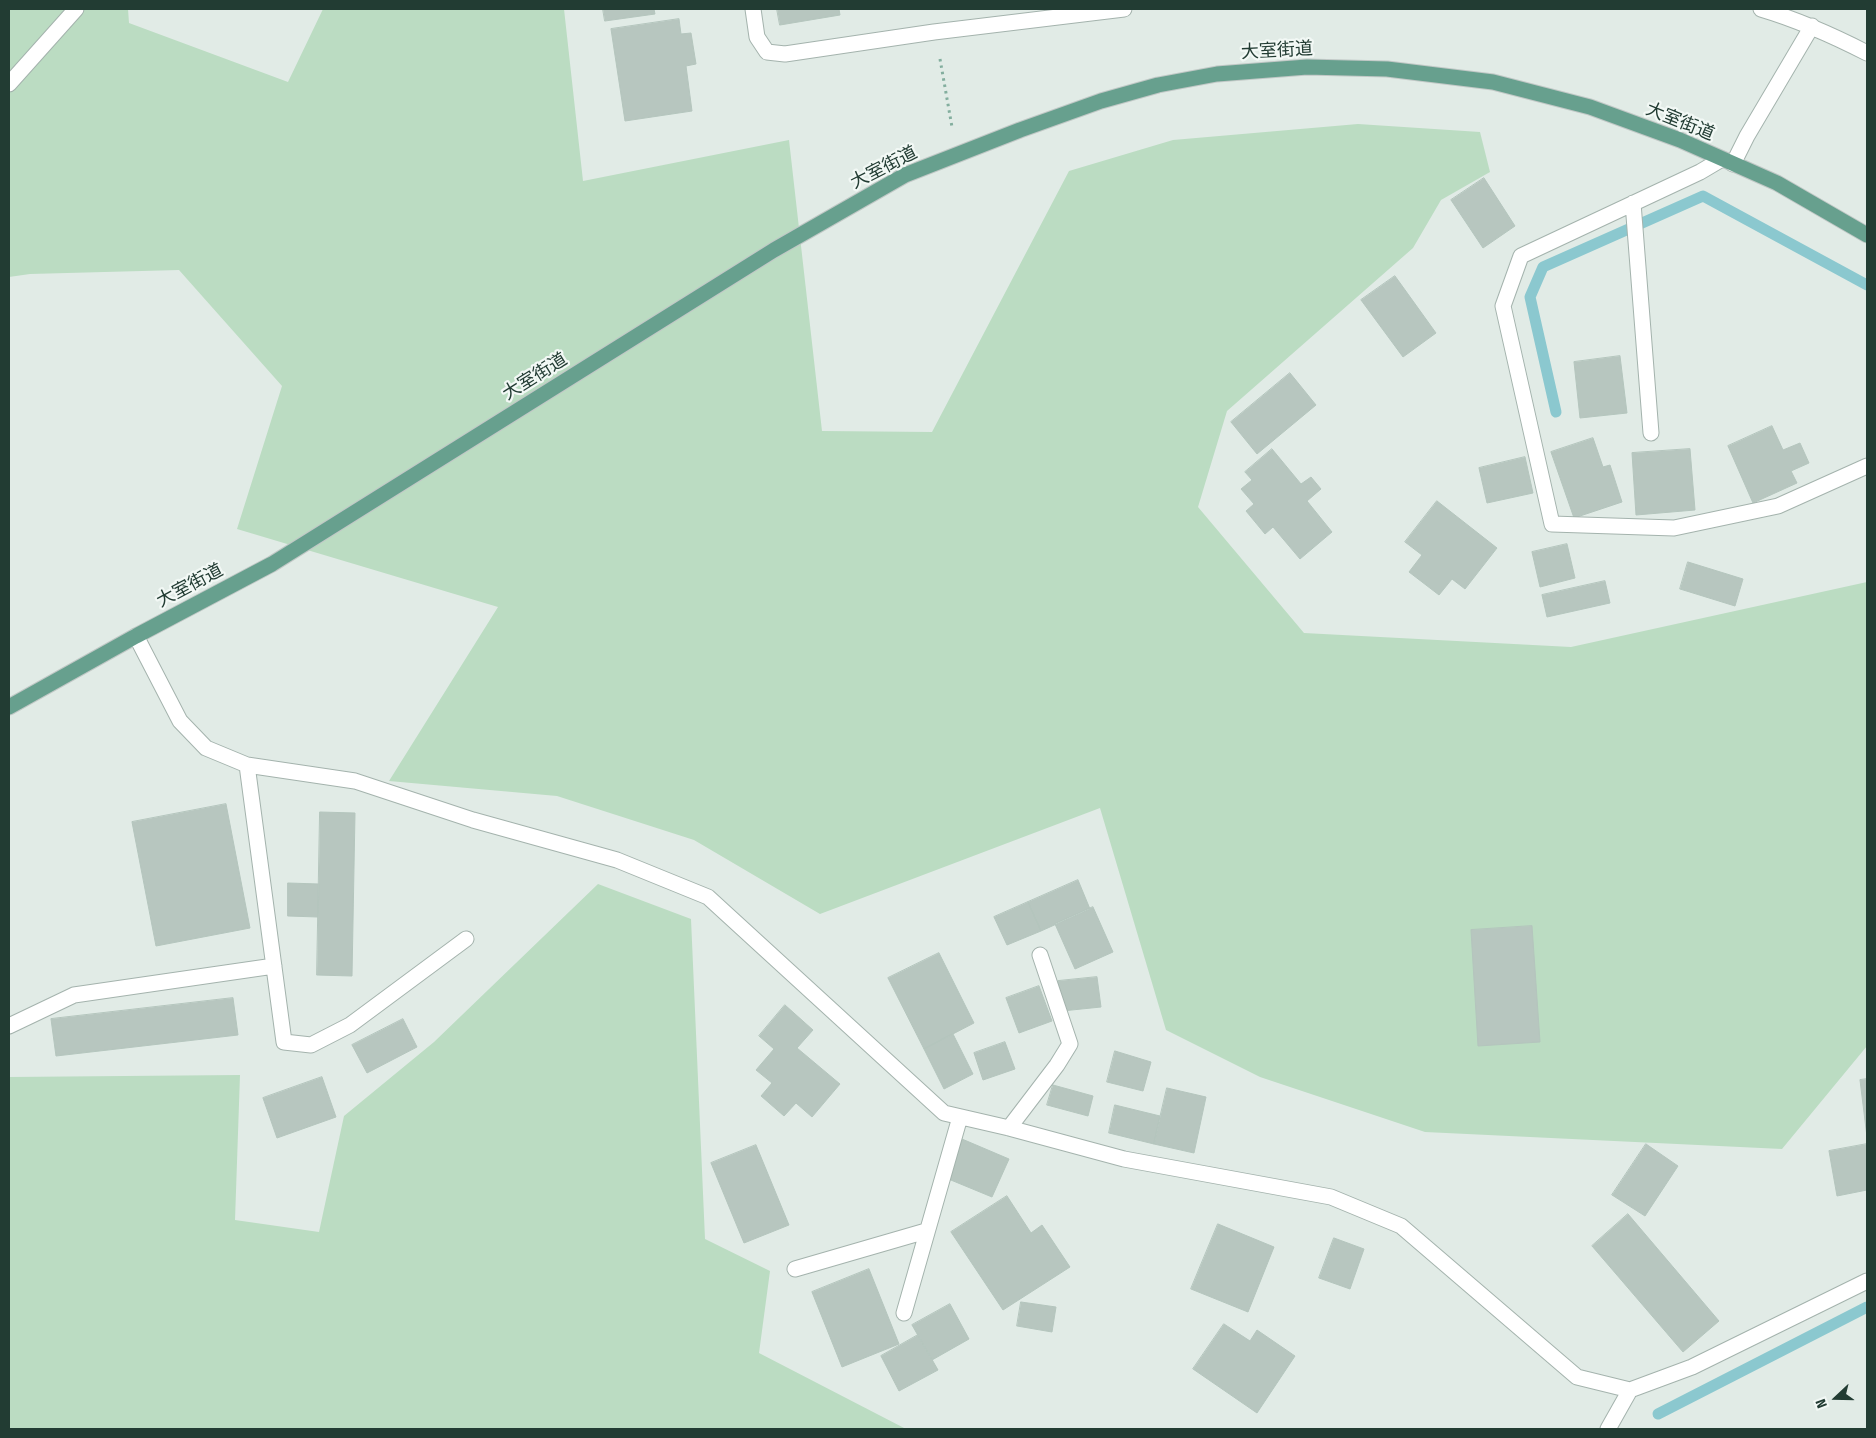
<!DOCTYPE html>
<meta charset="utf-8">
<style>
body{margin:0}
#map{position:relative;width:1876px;height:1438px;overflow:hidden;background:#e1ebe6;font-family:"Fira Sans Condensed",sans-serif}
canvas{display:block}
.frame{position:absolute;inset:0;border:10px solid #223c33;pointer-events:none}
.north{position:absolute;left:1811px;top:1373px;width:50px;height:50px;-webkit-text-stroke:4px #f2f8f5;paint-order:stroke;rotate:249deg;font-size:14px;font-weight:700;line-height:20px;text-align:center;color:#223c33}
.north::after{content:'';display:block;margin:auto;width:18px;height:22px;background:#223c33;clip-path:polygon(50% 0,100% 100%,50% 72%,0 100%)}
</style>
<div id="map">
<canvas width="1876" height="1438"></canvas>
<div class="frame"></div>
<div class="north">N</div>
</div>
<script>
const context = document.querySelector('canvas').getContext('2d');
context.lineJoin = 'round';
function fill(path, color) { context.fillStyle = color; context.fill(path, 'evenodd'); }
function strokePath(path, color, width, dash) { context.strokeStyle = color; context.lineWidth = width; context.lineCap = dash ? 'butt' : 'round'; context.setLineDash(dash || []); context.stroke(path); }
function drawText(font, color, halo, rows, align = 'center') {
  context.font = font + ' "Fira Sans Condensed","Noto Sans JP",sans-serif'; context.lineWidth = 4.5; context.setLineDash([]); context.textBaseline = 'middle'; context.strokeStyle = halo; context.fillStyle = color; for (const [text, x, y, turn = 0] of rows) {
    context.save(); context.translate(x, y); context.rotate((+turn || 0) * Math.PI / 180); context.textAlign = isNaN(turn) ? turn : align; if (halo) context.strokeText(text, 0, 0); context.fillText(text, 0, 0); context.restore();
  }
}
fill(new Path2D(`
 M9,9H128L129,23L288,82L323,9H564L583,181L789,140L822,431L932,432L1069,171L1173,140L1358,124L1480,132L1490,172L1441,200L1413,248L1227,411L1198,507L1304,633L1571,647L1867,582V1046L1782,1149L1425,1132L1260,1077L1166,1030L1100,808L820,914L694,840L557,796L389,781L498,607L237,529L282,386L179,270L30,274L9,277Z
 M598,884L691,919L705,1239L770,1271L759,1353L906,1429H9V1077L240,1075L235,1220L319,1232L344,1116L434,1042Z`), '#bbdcc2');
strokePath(new Path2D(`
 M1556,412L1530,297L1543,267L1703,196L1867,285
 M1658,1414L1867,1307`), '#8bc8cf', 11);
const building = new Path2D(`
 M603,9H654L655,14L605,21Z
 M777,9H839L840,15L780,25Z
 M679,19L681,34L691,33L696,64L686,66L692,111L625,121L611,29Z
 M1484,178L1515,226L1483,248L1451,200Z
 M1395,276L1436,333L1403,357L1361,300Z
 M1620,356L1627,413L1580,418L1574,362Z
 M1290,373L1316,405L1257,454L1231,422Z
 M1772,426L1783,450L1800,443L1809,463L1791,471L1797,483L1753,503L1728,446Z
 M1593,438L1603,467L1610,465L1622,502L1574,518L1551,452Z
 M1272,449L1301,484L1311,477L1321,489L1307,501L1332,532L1300,559L1273,527L1265,534L1246,511L1254,504L1241,489L1252,480L1245,472Z
 M1690,449L1695,510L1636,515L1632,453Z
 M1525,457L1533,493L1487,503L1479,468Z
 M1437,501L1497,548L1465,589L1452,579L1439,595L1409,572L1422,555L1405,542Z
 M1567,544L1575,578L1540,587L1532,552Z
 M1688,562L1743,579L1735,606L1680,589Z
 M1605,581L1610,603L1547,617L1542,595Z
 M226,804L250,928L156,946L132,822Z
 M320,812L355,813L352,976L317,975Z
 M1078,880L1090,909L1041,931L1028,902Z
 M288,883L319,884L318,917L288,916Z
 M1028,902L1041,931L1007,945L994,917Z
 M1093,907L1113,952L1075,969L1055,924Z
 M1532,926L1540,1042L1478,1046L1471,930Z
 M939,953L974,1023L924,1049L888,978Z
 M1097,977L1101,1007L1062,1011L1058,981Z
 M1039,986L1052,1021L1019,1033L1006,998Z
 M233,998L238,1035L56,1056L51,1019Z
 M785,1005L813,1030L797,1048L840,1084L812,1117L796,1103L784,1116L761,1096L772,1083L756,1070L774,1049L759,1036Z
 M403,1019L417,1047L367,1073L352,1045Z
 M953,1034L973,1074L944,1089L924,1049Z
 M1005,1042L1015,1069L983,1080L974,1053Z
 M1115,1051L1151,1062L1143,1091L1107,1082Z
 M322,1077L336,1117L277,1138L263,1098Z
 M1867,1079V1137L1860,1080Z
 M1053,1085L1093,1096L1088,1116L1047,1105Z
 M1167,1088L1206,1097L1194,1153L1154,1144Z
 M1115,1105L1160,1116L1154,1144L1109,1133Z
 M962,1139L1009,1159L992,1197L946,1178Z
 M1646,1144L1678,1166L1645,1216L1612,1195Z
 M1867,1144V1190L1837,1196L1829,1151Z
 M756,1145L789,1225L744,1243L711,1163Z
 M1007,1196L1031,1233L1042,1225L1070,1267L1003,1310L951,1232Z
 M1628,1214L1719,1321L1683,1352L1592,1246Z
 M1218,1224L1274,1247L1248,1312L1191,1289Z
 M1334,1238L1364,1249L1350,1289L1319,1278Z
 M869,1269L899,1344L842,1367L812,1292Z
 M1021,1302L1056,1307L1052,1332L1017,1326Z
 M950,1304L969,1339L932,1360L912,1325Z
 M1224,1324L1250,1341L1257,1330L1295,1356L1257,1413L1193,1369Z
 M918,1335L938,1370L899,1391L881,1356Z`);
fill(building, '#b7c6bf');
strokePath(building, '#b4c5bd', 1);
const minor = new Path2D(`
 M753,9L757,37L767,52L785,54L934,32L1124,9
 M1761,9C1798,20 1832,35 1867,53
 M9,84L76,9
 M1722,159L1700,172L1521,256L1503,306L1552,524L1674,528L1778,506L1867,466
 M1733,164L1747,136L1812,26
 M1633,203L1651,433
 M136,636L180,721L206,748L247,765L355,781L473,820L617,860L708,897L944,1113L1009,1128L1124,1159L1331,1197L1401,1226L1577,1377L1630,1390L1692,1367L1867,1281
 M247,765L284,1042L311,1045L350,1025L466,939
 M9,1026L74,995L274,966
 M1009,1128L1057,1065L1070,1044L1040,955
 M795,1269L926,1231
 M904,1313L960,1117
 M1608,1429L1630,1390`);
const major = new Path2D(`
 M9,707L136,636L272,564L774,250L905,175L1020,130L1101,101L1158,85L1217,74L1307,67L1387,69L1493,82L1590,107L1680,140L1777,183L1867,235`);
strokePath(minor, '#a4b3ad', 17);
strokePath(major, '#c1c8c6', 17);
strokePath(new Path2D(`
 M940,59L952,127`), '#83ae9e', 3, [2.5, 4]);
strokePath(minor, '#fff', 15);
strokePath(major, '#67a08e', 15);
drawText('18px', '#223c33', '#f2f8f5', [
 ["大室街道",1277,51,-3],
 ["大室街道",1680,122,22],
 ["大室街道",884,168,-27],
 ["大室街道",535,377,-32],
 ["大室街道",190,586,-28]
]);
</script>
